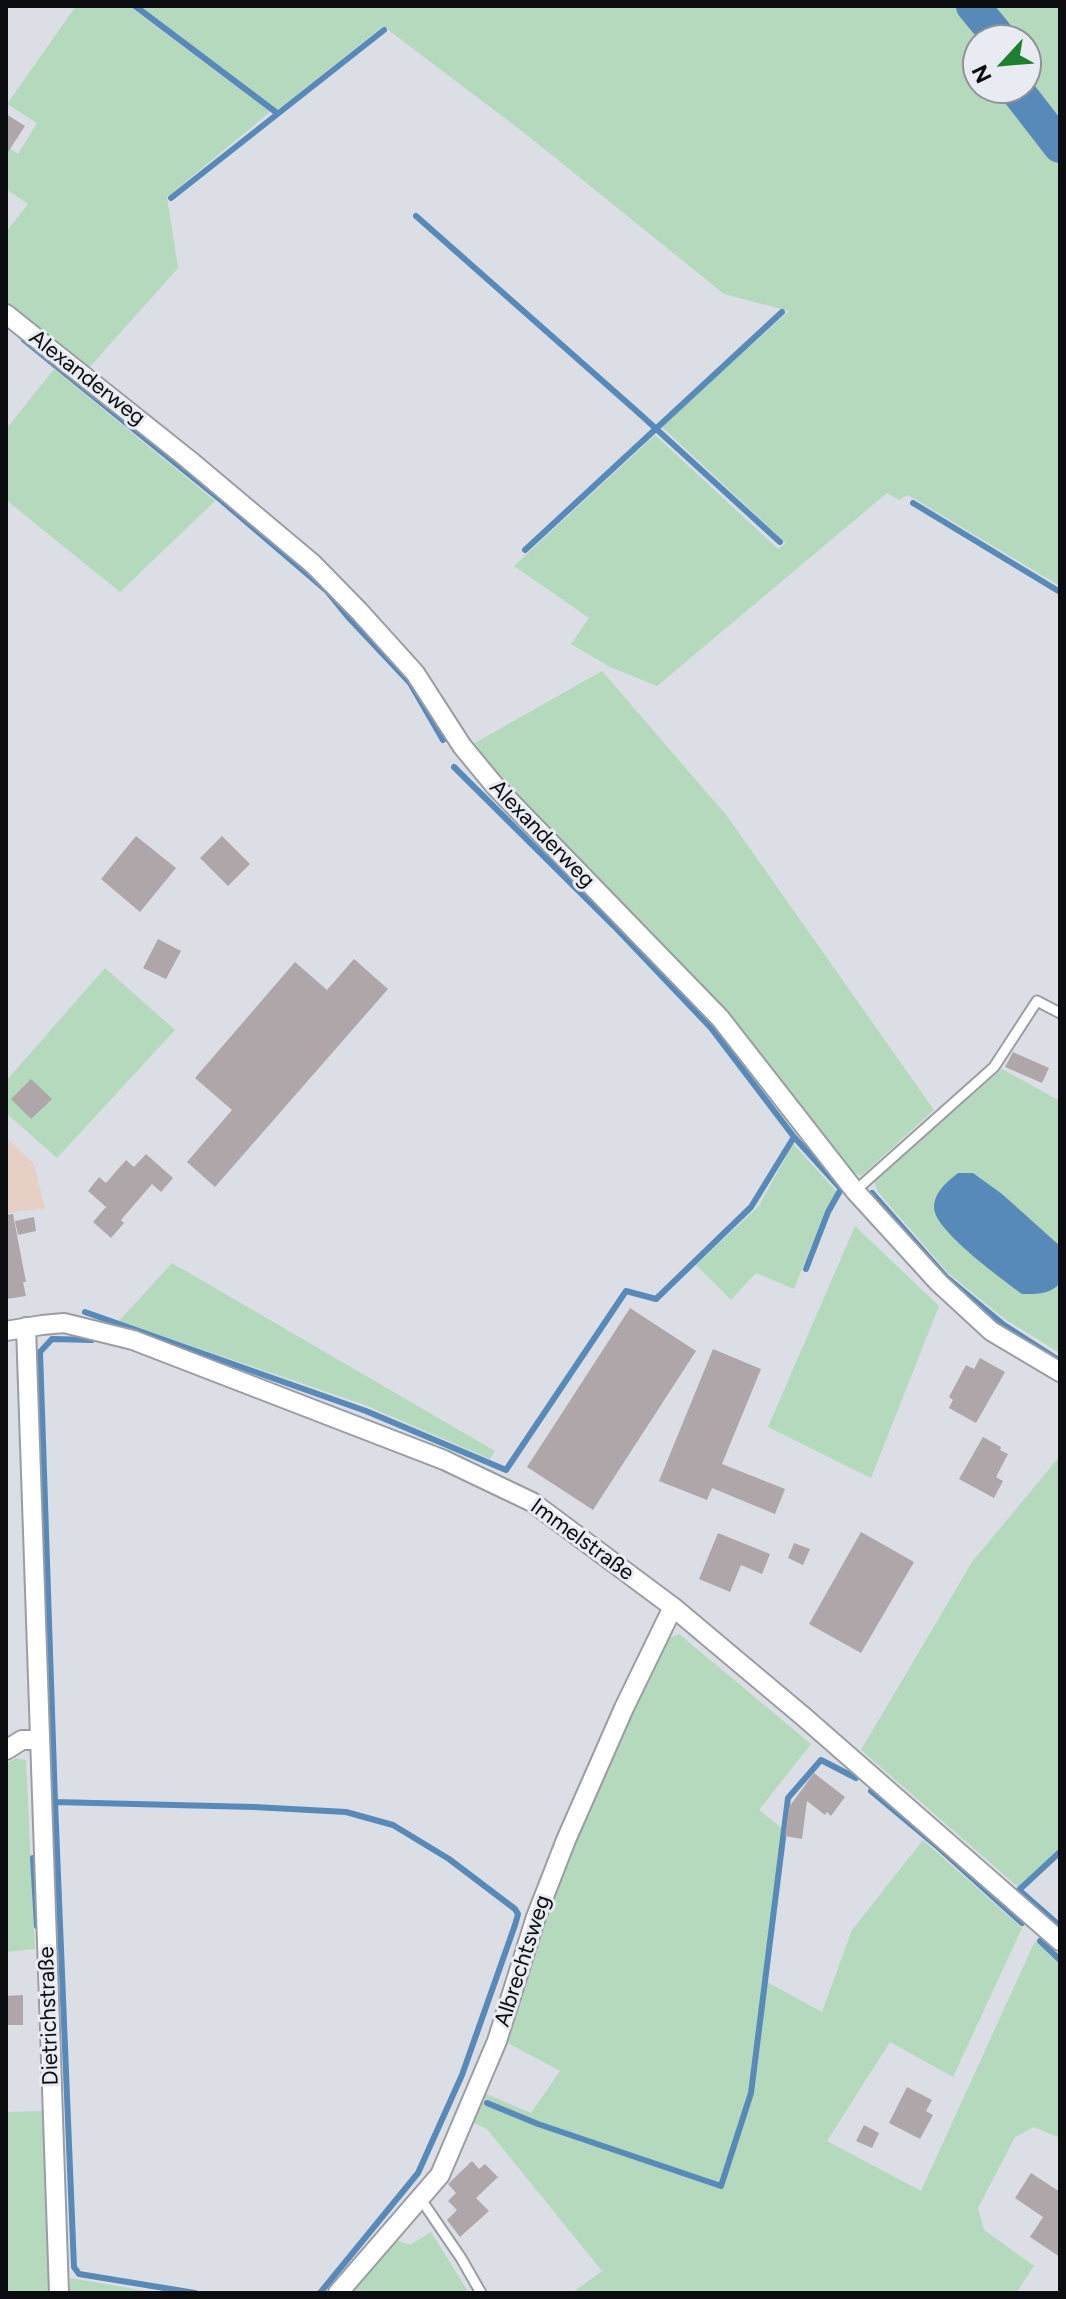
<!DOCTYPE html>
<meta charset="utf-8">
<style>
body{margin:0}
#map{position:relative;width:1066px;height:2299px;overflow:hidden;background:#dcdee6;font-family:Figtree,sans-serif}
canvas{display:block}
.frame{position:absolute;inset:0;border:8px solid #0b0c0f;pointer-events:none}
.north{position:absolute;left:962px;top:24px;width:80px;height:80px;box-sizing:border-box;background:#e9ebf3;border:2px solid #909298;border-radius:50%;rotate:244deg;font-size:22px;font-weight:700;line-height:32px;text-align:center;color:#0b0c0f}
.north::after{content:'';display:block;margin:auto;width:28px;height:36px;background:#1f7f31;clip-path:polygon(50% 0,100% 100%,50% 72%,0 100%)}
</style>
<div id="map">
<canvas width="1066" height="2299"></canvas>
<div class="frame"></div>
<div class="north">N</div>
</div>
<script>
const context = document.querySelector('canvas').getContext('2d');
context.lineJoin = 'round';
function fill(path, color) { context.fillStyle = color; context.fill(path, 'evenodd'); }
function strokePath(path, color, width, dash) { context.strokeStyle = color; context.lineWidth = width; context.lineCap = dash ? 'butt' : 'round'; context.setLineDash(dash || []); context.stroke(path); }
function drawText(font, color, halo, rows, align = 'center') {
  context.font = font + ' Figtree,sans-serif'; context.lineWidth = 6; context.setLineDash([]); context.textBaseline = 'middle'; context.strokeStyle = halo; context.fillStyle = color; for (const [text, x, y, turn = 0] of rows) {
    context.save(); context.translate(x, y); context.rotate((+turn || 0) * Math.PI / 180); context.textAlign = isNaN(turn) ? turn : align; if (halo) context.strokeText(text, 0, 0); context.fillText(text, 0, 0); context.restore();
  }
}
fill(new Path2D(`
 M6,1137L34,1164L45,1208L6,1213Z`), '#e6cfc5');
fill(new Path2D(`
 M76,6H129L270,112L167,197L178,268L88,369L6,305V232L28,204L6,189V146L18,154L37,123L7,104Z
 M137,6H1060V586L908,495L899,500L887,493L657,686L610,667L571,644L589,618L514,566L655,435L778,549L786,543L661,426L789,311L724,294L527,135L383,26L277,110ZM978,40H1026V88H978Z
 M54,369L215,501L120,592L6,500V429Z
 M602,671L727,816L934,1110L861,1176L842,1167L500,783L473,744Z
 M105,968L175,1030L57,1158L6,1113V1081Z
 M1002,1069L1060,1101V1353L1006,1320L948,1273L878,1192L874,1181Z
 M793,1144L837,1192L825,1211L794,1289L756,1273L731,1300L696,1265L759,1206Z
 M855,1226L939,1306L871,1478L768,1427Z
 M172,1263L495,1451L490,1459L365,1405L119,1321Z
 M1060,1456V1848L1018,1887L861,1750L972,1562Z
 M679,1634L811,1744L759,1810L785,1831L767,1982L822,2012L852,1930L923,1840L1022,1928L953,2077L890,2042L827,2141L921,2191L1035,1941L1060,1964V2138L1034,2127L1015,2137L978,2208L984,2230L1034,2266L1016,2293H572L602,2271L487,2129L470,2121L482,2092L531,2113L560,2071L506,2042L542,1917L573,1844L664,1640Z
 M16,1758L26,1760L35,1949L6,1952V1764Z
 M43,2111L49,2293H6V2112Z
 M431,2232L469,2293H345L391,2238L410,2245Z
 M70,2278L158,2293H70Z`), '#b4d9bc');
fill(new Path2D(`
 M958,1173H973L1002,1194L1060,1246V1283C1050,1295 1036,1294 1022,1294C1002,1279 935,1231 934,1208C934,1192 947,1182 958,1173Z`), '#578ab8');
strokePath(new Path2D(`
 M135,6L277,113
 M171,198L384,30
 M416,216L641,415L780,542
 M24,340L222,501L327,591L349,618L410,683L443,740
 M913,503L1060,592
 M525,550L782,312
 M454,767L614,926L711,1028L794,1137L841,1189L828,1212L806,1269
 M872,1193L946,1277L1004,1325L1060,1361
 M85,1312L366,1411L506,1470L626,1291L656,1299L751,1207L794,1137
 M92,1340L52,1339L40,1352L55,1802L74,2267L79,2274L195,2293
 M871,1791L938,1847L1022,1923
 M55,1802L254,1807L346,1812L393,1825L449,1859L515,1909L518,1914L515,1925L462,2075L418,2173L320,2293
 M1060,1852L1019,1890L1060,1926
 M33,1858L37,1926
 M1040,1941L1060,1960
 M487,2103L538,2124L721,2186L751,2093L788,1798L821,1760L856,1778`), '#578ab8', 6);
strokePath(new Path2D(`
 M973,6L1001,40
 M1015,88L1060,146`), '#578ab8', 34);
fill(new Path2D(`
 M6,114L25,126L6,155Z
 M136,836L176,868L140,912L101,879Z
 M222,836L250,864L228,886L200,858Z
 M158,939L181,951L166,979L143,968Z
 M354,959L388,989L215,1187L187,1162L232,1110L195,1078L295,962L327,990Z
 M1013,1052L1049,1068L1042,1083L1005,1067Z
 M31,1079L52,1099L31,1119L11,1099Z
 M146,1154L173,1178L161,1192L152,1184L121,1220L124,1223L111,1238L93,1222L106,1207L88,1191L99,1177L106,1183L126,1160L134,1167Z
 M13,1214L26,1282H23L26,1296L6,1299V1215Z
 M34,1217L36,1231L18,1235L15,1221Z
 M630,1308L696,1351L593,1510L527,1467Z
 M713,1349L761,1369L722,1464L785,1489L775,1514L712,1488L707,1500L659,1481Z
 M980,1358L1005,1372L976,1423L949,1408L953,1400L949,1397L966,1365L974,1369Z
 M983,1437L1001,1447L1000,1450L1008,1454L996,1477L1003,1481L994,1498L959,1479Z
 M861,1532L914,1562L861,1653L809,1624Z
 M718,1533L770,1554L762,1574L741,1565L730,1592L699,1579Z
 M794,1543L810,1549L803,1565L788,1558Z
 M814,1773L845,1797L831,1816L827,1812L825,1815L807,1801L802,1839L785,1836L789,1807Z
 M23,1995V2025H6V1996Z
 M907,2087L932,2100L926,2111L933,2115L920,2139L889,2123Z
 M864,2125L879,2133L872,2148L856,2141Z
 M472,2161L479,2169L485,2164L498,2177L476,2198L489,2211L460,2237L447,2220L457,2210L448,2201L456,2193L448,2184Z
 M1031,2173L1060,2192V2257L1030,2237L1043,2217L1015,2198Z`), '#afa6a9');
const service = new Path2D(`
 M855,1191L994,1067L1037,1001L1060,1013
 M420,2198L461,2258L481,2293`);
const minor = new Path2D(`
 M6,314L188,459L313,564L359,611L415,673L462,746L495,786L720,1018L855,1191L939,1283L991,1331L1060,1372
 M26,1327L59,2293
 M6,1331L42,1325L64,1323L133,1340L444,1460L532,1502L673,1607L804,1717L1060,1941
 M6,1750L22,1740H39
 M338,2293L440,2175L497,2041L536,1917L566,1840L624,1708L673,1607`);
strokePath(service, '#9b9da5', 13);
strokePath(minor, '#9b9da5', 22);
strokePath(service, '#fff', 9);
strokePath(minor, '#fff', 18);
drawText('22px', '#0b0c0f', '#e9ebf3', [
 ["Alexanderweg",87,378,38],
 ["Alexanderweg",542,834,46],
 ["Immelstraße",582,1540,36],
 ["Albrechtsweg",523,1961,-72],
 ["Dietrichstraße",49,2016,-92]
]);
</script>
